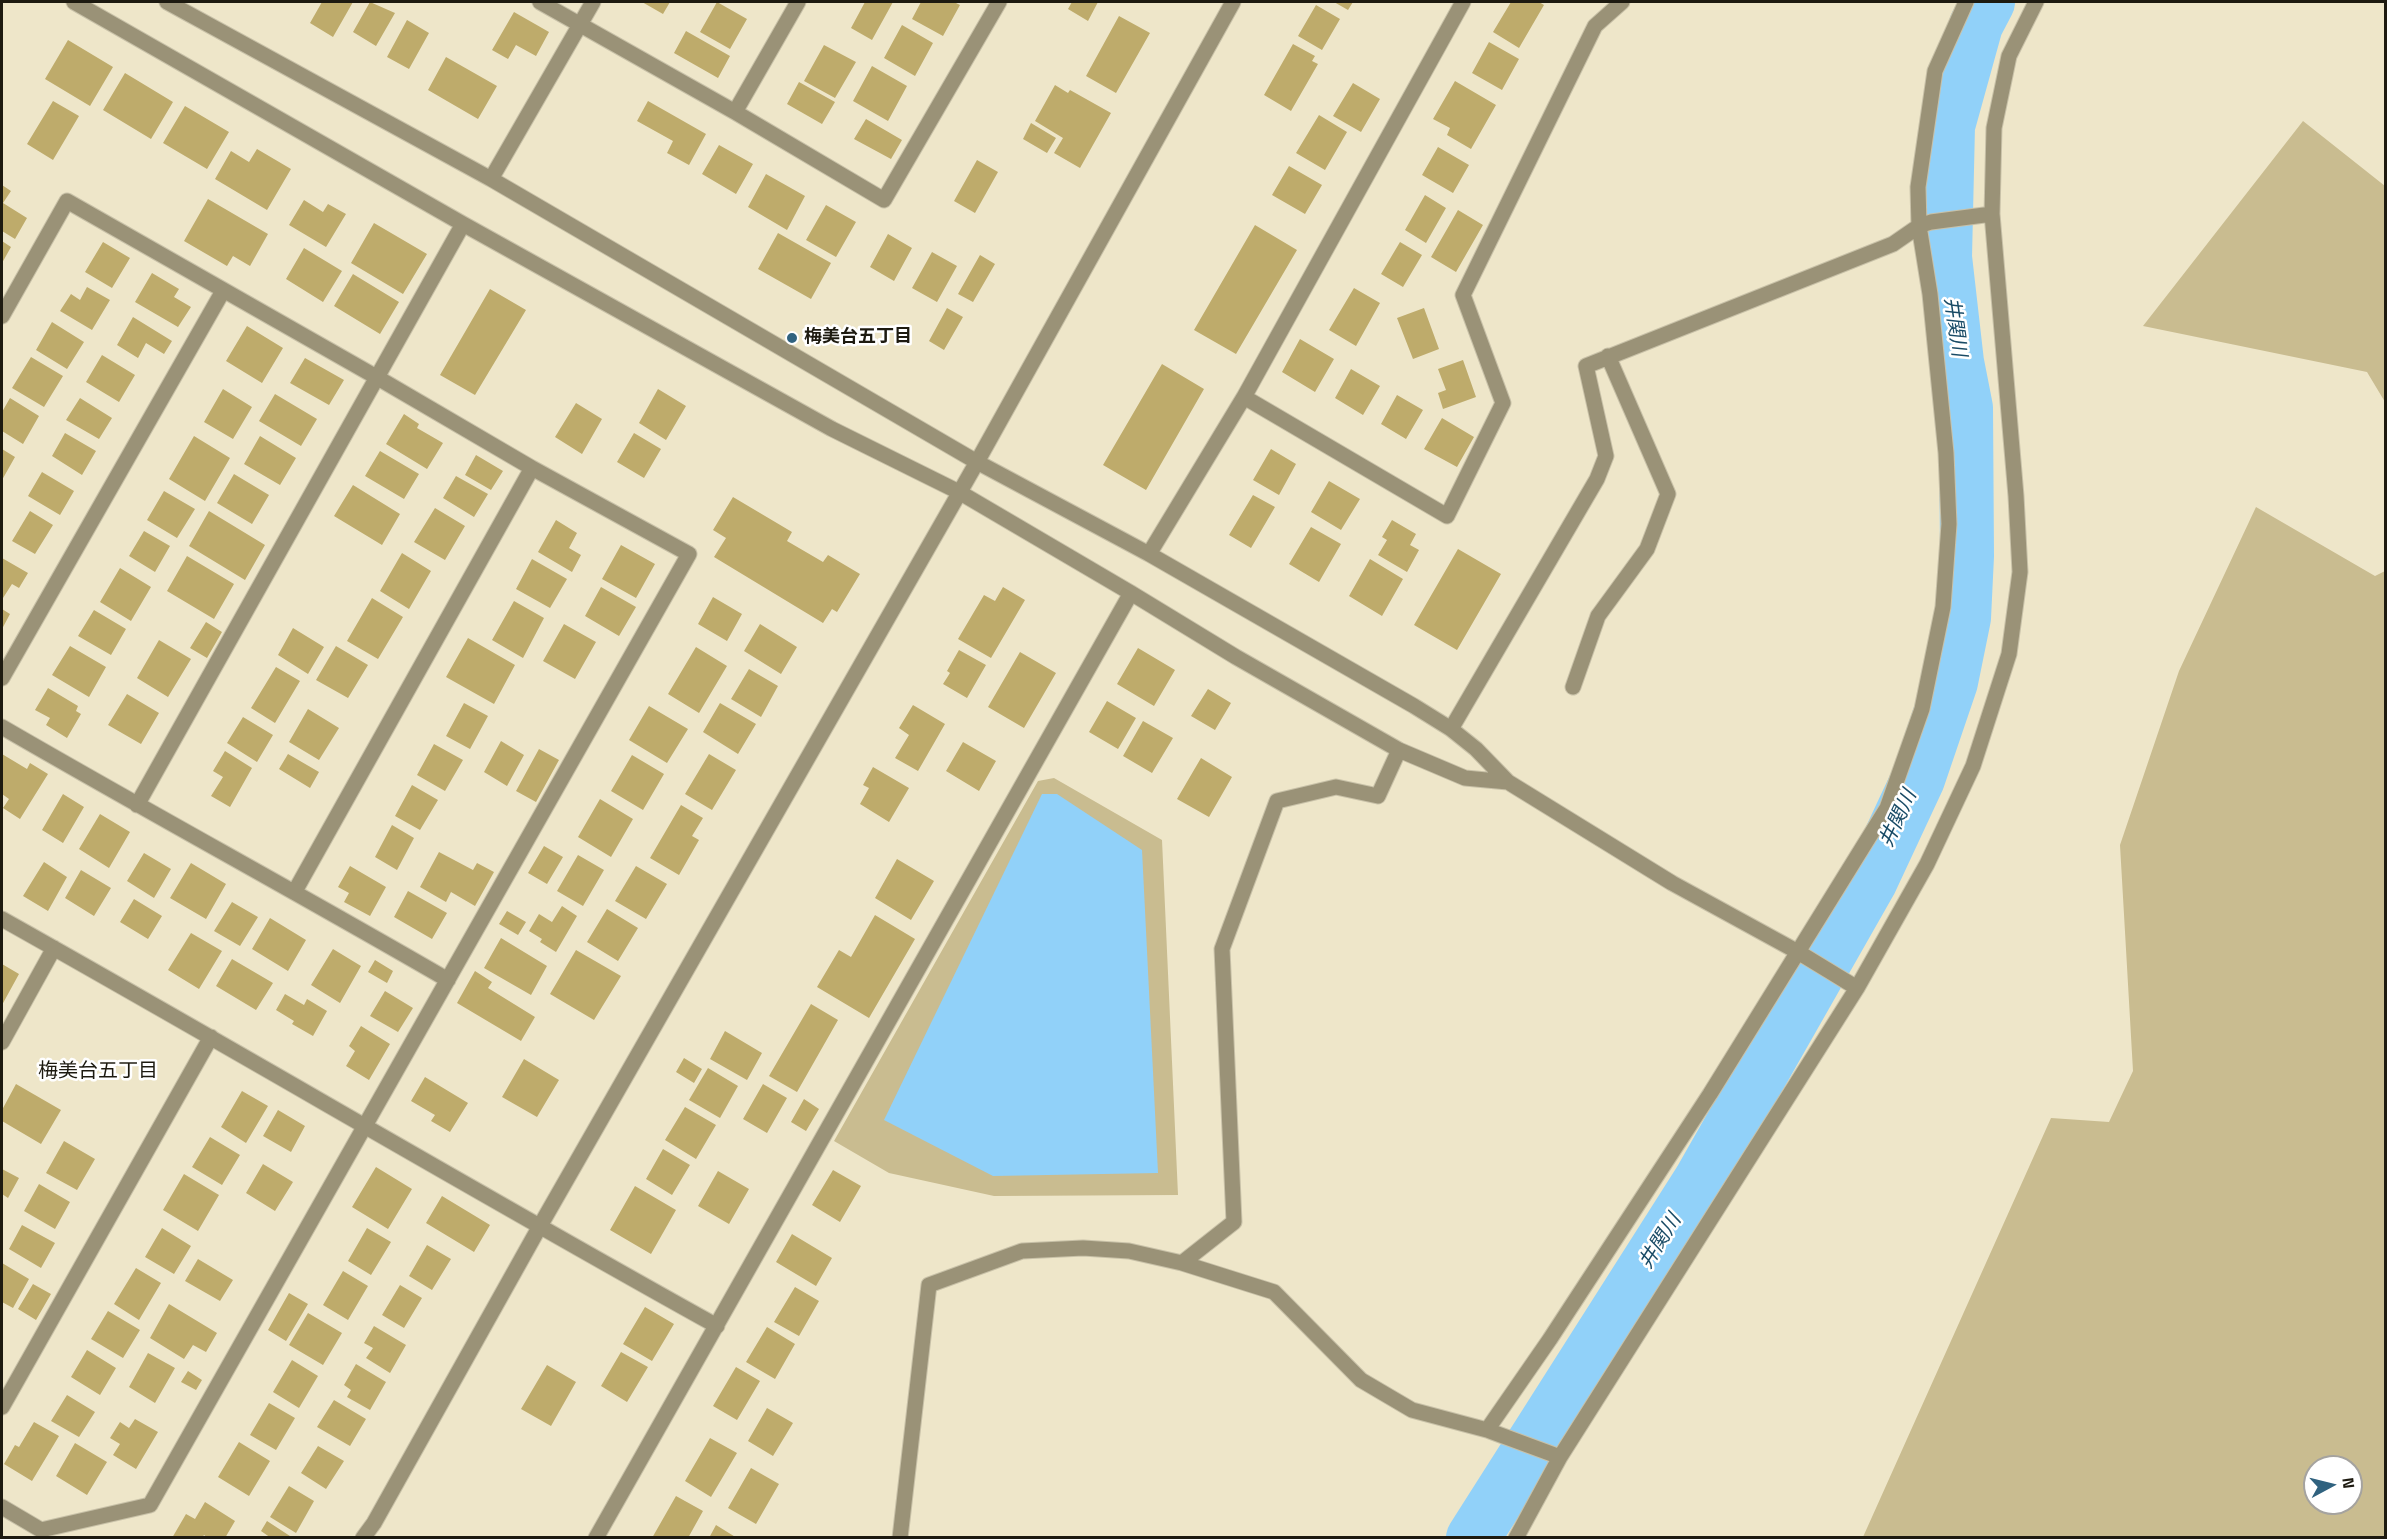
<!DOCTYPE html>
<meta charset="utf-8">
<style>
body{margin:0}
#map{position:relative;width:2387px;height:1539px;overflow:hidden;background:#eee6c9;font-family:"Titillium Web",sans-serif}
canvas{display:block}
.frame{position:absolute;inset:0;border:3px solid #1d1a10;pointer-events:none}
.north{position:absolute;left:2303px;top:1455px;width:60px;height:60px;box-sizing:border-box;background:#fff;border:2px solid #a5a39f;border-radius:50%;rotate:83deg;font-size:16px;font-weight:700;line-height:24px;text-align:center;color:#1d1a10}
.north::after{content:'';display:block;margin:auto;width:21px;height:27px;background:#30627f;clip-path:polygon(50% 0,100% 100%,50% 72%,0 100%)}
</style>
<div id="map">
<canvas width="2387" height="1539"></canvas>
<div class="frame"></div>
<div class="north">N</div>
</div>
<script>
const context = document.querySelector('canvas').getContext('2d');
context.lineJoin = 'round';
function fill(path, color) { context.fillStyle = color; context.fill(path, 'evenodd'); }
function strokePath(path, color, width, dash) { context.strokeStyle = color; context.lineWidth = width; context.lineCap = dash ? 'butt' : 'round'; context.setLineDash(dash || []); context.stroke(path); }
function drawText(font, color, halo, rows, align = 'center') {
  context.font = font + ' "Titillium Web","Noto Sans JP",sans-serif'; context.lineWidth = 5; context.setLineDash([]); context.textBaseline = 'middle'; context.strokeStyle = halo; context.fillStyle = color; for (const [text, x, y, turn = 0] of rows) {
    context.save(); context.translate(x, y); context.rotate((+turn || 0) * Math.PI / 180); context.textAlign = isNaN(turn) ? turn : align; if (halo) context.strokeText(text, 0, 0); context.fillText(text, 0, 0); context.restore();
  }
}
fill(new Path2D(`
 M2303,121L2385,186V402L2367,372L2143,326Z
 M2256,507L2375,576L2385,571V1537H1863L2051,1118L2109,1122L2133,1071L2120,845L2179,671ZM2315,1467H2351V1503H2315Z
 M1054,778L1162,840L1178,1195L994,1196L889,1173L834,1141L1038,781Z`), '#c9bc90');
fill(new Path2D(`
 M1042,794H1057L1142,850L1158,1173L993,1176L884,1120Z`), '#91d1f9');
strokePath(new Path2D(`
 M1473,1538L1700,1181L1870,882L1918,779L1951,682L1964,618L1967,556L1966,408L1957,362L1945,257L1948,126L1976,25L1988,2`), '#91d1f9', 54);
fill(new Path2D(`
 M322,2H353L333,37L310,23Z
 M370,2L395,13L376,46L353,32Z
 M642,2H670L663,14Z
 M717,2L747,19L730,49L700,32Z
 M865,2H893L872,40L851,28Z
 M921,2H954L960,5L943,36L912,19Z
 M1072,2H1098L1088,21L1068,9Z
 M1334,2H1353L1348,10Z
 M1511,2H1539L1544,5L1519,48L1493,32Z
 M1316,5L1340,19L1322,50L1298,36Z
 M514,12L549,32L536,56L516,45L508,59L492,50Z
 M1119,16L1150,33L1116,93L1086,76Z
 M407,20L429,33L409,69L387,57Z
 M902,25L933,43L915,76L884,58Z
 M686,31L730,56L718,78L674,53Z
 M68,40L113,67L90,106L45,79Z
 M1489,42L1519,59L1502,90L1472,73Z
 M1293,44L1315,56L1312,61L1318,64L1291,111L1264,95Z
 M824,45L856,62L835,98L804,81Z
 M446,57L497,86L478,119L428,90Z
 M872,66L907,86L888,121L853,101Z
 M125,73L173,102L151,139L103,110Z
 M1455,81L1496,105L1471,149L1447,135L1450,128L1433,119Z
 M799,82L835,102L822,124L787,104Z
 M1353,83L1380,99L1361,132L1333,116Z
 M1055,85L1068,93L1070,90L1111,113L1080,168L1054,153L1063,138L1035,121Z
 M53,101L79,116L53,160L27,144Z
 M648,101L706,134L689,165L667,153L673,141L637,121Z
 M185,106L229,132L207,169L163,143Z
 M1319,115L1347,132L1325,170L1296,153Z
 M866,119L902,140L891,159L854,139Z
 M1031,123L1056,138L1047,153L1023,139Z
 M719,145L753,164L736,194L702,174Z
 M1438,147L1469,165L1453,193L1422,175Z
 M257,149L291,169L267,210L215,179L231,151L249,162Z
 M977,160L998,172L975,213L954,201Z
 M1289,166L1322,185L1305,214L1272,195Z
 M766,174L805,196L787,230L748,207Z
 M2,185L11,191L3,203L27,218L15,239L2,231Z
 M1425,195L1446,208L1426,243L1405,230Z
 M208,199L268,234L250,266L233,256L227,266L184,241Z
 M304,200L323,212L328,204L346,214L326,247L289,225Z
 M826,205L856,222L836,257L806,240Z
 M1458,210L1483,225L1456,272L1431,257Z
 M374,223L427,254L403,294L351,263Z
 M1255,225L1297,250L1236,354L1194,330Z
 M778,233L831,263L811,299L758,269Z
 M888,234L912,248L894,281L870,267Z
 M2,241L11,247L2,263Z
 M103,242L130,258L112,288L85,272Z
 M1400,242L1422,255L1403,287L1381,274Z
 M304,248L342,271L323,302L286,279Z
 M932,252L957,266L937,302L912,288Z
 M980,255L995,264L973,302L958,294Z
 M152,273L179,289L174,297L191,307L178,327L135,302Z
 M353,274L399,302L380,334L334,306Z
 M87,287L110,300L92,330L60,311L71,294L80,300Z
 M1354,288L1380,303L1356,346L1329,330Z
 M490,289L526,310L475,395L440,375Z
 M947,308L963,317L944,350L929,341Z
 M1424,308L1439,349L1413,359L1397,318Z
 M133,317L172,341L164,354L146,343L138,358L117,345Z
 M52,322L84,342L67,369L36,350Z
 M247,326L283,348L262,383L226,361Z
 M1300,339L1334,359L1315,392L1282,372Z
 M102,355L135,375L119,402L86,382Z
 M31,357L63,376L44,407L12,388Z
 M305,358L344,380L329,405L290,383Z
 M1463,360L1476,397L1443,409L1438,393L1446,390L1438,369Z
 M1162,364L1204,389L1146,490L1103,465Z
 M1351,369L1380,386L1363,415L1335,398Z
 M223,389L252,407L233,439L204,422Z
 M658,389L686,406L666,440L639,423Z
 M275,394L317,419L301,446L259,421Z
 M1397,395L1423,410L1406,439L1381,424Z
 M10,398L39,416L23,444L2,431V412Z
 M80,398L112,418L99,439L66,420Z
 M576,403L602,419L582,454L555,437Z
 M404,414L419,424L417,428L443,443L427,469L386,444Z
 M1442,418L1474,437L1457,467L1424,449Z
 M65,433L96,451L82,475L52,456Z
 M634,433L661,449L644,478L617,462Z
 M194,436L230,458L205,501L169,479Z
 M260,436L296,458L280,485L244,464Z
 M2,449L15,457L2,480Z
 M1271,449L1296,464L1279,495L1253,480Z
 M380,451L419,474L404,499L365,476Z
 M476,455L503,471L491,490L465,475Z
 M42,472L74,491L60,515L28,496Z
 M234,474L269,495L252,524L217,503Z
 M456,476L488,494L474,517L443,498Z
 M1329,481L1360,499L1341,530L1311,512Z
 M353,485L400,514L382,545L334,516Z
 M164,491L195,509L177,538L147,520Z
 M1253,495L1275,507L1251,548L1229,535Z
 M733,497L792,532L787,541L823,562L828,555L860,574L837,612L832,609L823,623L714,557L726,538L713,530Z
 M435,508L465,526L445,560L414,542Z
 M30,511L53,525L35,554L12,541Z
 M209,511L265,545L245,580L189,546Z
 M556,520L577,533L569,548L581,555L572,572L538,552Z
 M1392,520L1416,534L1410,545L1419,550L1407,572L1378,555L1387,540L1382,537Z
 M1311,527L1341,544L1319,582L1289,564Z
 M144,531L170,546L155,572L129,556Z
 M621,545L655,564L636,598L602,579Z
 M1458,549L1501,574L1457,650L1414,625Z
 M402,553L431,571L409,609L380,591Z
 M187,556L234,584L214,619L167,591Z
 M2,558L28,573L19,588L12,584L3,598L2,597Z
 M532,559L567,579L550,608L516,589Z
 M1370,559L1403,579L1382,616L1349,596Z
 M120,568L151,587L131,621L100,602Z
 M601,587L636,607L619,636L585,616Z
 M1003,587L1025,600L991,658L958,639L984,595L995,601Z
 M713,597L742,614L727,641L698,624Z
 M372,598L403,617L378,659L347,641Z
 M514,601L544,618L523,658L492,640Z
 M2,609L10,614L2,629Z
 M94,610L126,629L111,655L78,636Z
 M206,622L222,632L207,658L190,648Z
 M564,624L596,642L575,679L543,661Z
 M760,624L797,647L781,674L744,651Z
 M293,628L324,647L308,674L278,655Z
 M468,638L515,665L494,704L446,677Z
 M159,640L191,659L168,697L137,678Z
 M70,646L106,667L89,697L52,675Z
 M336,646L368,665L348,698L316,680Z
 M696,647L727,666L699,713L668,694Z
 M1138,648L1175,670L1154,706L1117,684Z
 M959,650L986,665L967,698L943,684L950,673L947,671Z
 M1020,652L1056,673L1024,728L988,707Z
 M276,667L300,681L275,723L251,708Z
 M749,669L778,686L761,717L731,699Z
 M48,688L78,706L76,711L81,714L67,738L46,725L50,718L35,710Z
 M1208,689L1231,703L1215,730L1191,716Z
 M127,694L159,713L141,744L108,725Z
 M1107,701L1136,718L1118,749L1089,732Z
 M464,703L488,716L470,749L446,736Z
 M720,703L756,724L738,754L703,732Z
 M913,705L945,724L918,771L895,758L909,735L899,728Z
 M649,706L688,729L667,763L629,740Z
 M308,709L339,728L319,760L289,742Z
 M243,717L273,735L257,762L227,743Z
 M1143,721L1173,738L1152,773L1123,756Z
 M501,741L524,755L507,786L484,772Z
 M963,742L996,761L979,791L946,771Z
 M434,744L463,760L445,791L417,775Z
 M539,749L559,760L536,802L516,791Z
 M225,751L252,768L230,807L211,796L223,777L213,771Z
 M2,754L27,769L30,763L48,774L20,819L3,808L9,799L2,794Z
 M288,754L319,772L310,788L279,769Z
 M709,754L736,770L712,810L685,794Z
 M632,755L664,774L643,810L611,791Z
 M1201,758L1232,777L1209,817L1177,799Z
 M873,767L909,788L889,822L860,804L869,788L863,785Z
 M412,785L438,800L420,830L395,816Z
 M63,794L84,807L63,843L42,830Z
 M600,799L633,819L611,857L578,837Z
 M681,805L703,818L692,836L699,840L679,875L650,858Z
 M100,814L130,832L109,868L79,849Z
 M392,825L414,838L397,870L375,857Z
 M544,846L563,857L547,884L528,873Z
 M439,852L473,870L477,863L494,872L475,906L451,892L446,902L420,887Z
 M144,853L171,869L154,898L127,881Z
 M578,855L604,870L583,906L557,891Z
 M897,859L934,881L911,920L875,898Z
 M44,862L67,877L48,911L23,896Z
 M191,863L226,884L206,919L170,898Z
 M350,866L386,887L370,916L344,902L349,893L338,887Z
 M636,866L667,884L646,919L615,901Z
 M81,870L111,888L94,916L65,898Z
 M408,891L447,913L432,939L394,917Z
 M134,899L162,916L148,939L120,922Z
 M232,902L258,917L240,946L214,931Z
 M562,906L577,916L556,952L540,942L542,939L529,931L539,914L552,922Z
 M607,909L638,928L618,961L587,942Z
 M507,911L526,922L518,935L499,924Z
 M875,915L915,939L869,1018L817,987L839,950L851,957Z
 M270,918L306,940L288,971L252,949Z
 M191,933L222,951L199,989L168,970Z
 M501,938L547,966L531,995L484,968Z
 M333,949L361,966L340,1003L311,985Z
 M576,950L621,976L594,1020L550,994Z
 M232,959L273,983L256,1010L216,986Z
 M375,960L393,971L387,983L368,972Z
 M2,964L19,974L2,1005Z
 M475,971L492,982L488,988L535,1017L521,1041L457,1003Z
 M385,991L413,1008L398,1032L370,1016Z
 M285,994L304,1005L307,999L327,1011L313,1036L292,1024L294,1021L276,1010Z
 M811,1004L838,1020L797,1092L769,1076Z
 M361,1026L390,1044L369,1080L346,1066L355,1051L349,1046Z
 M725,1031L762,1053L747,1080L710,1059Z
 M684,1058L702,1069L694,1083L676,1072Z
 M524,1059L559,1080L537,1117L502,1097Z
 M708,1068L738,1086L720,1118L689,1100Z
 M425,1077L468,1103L450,1132L431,1121L435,1115L411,1101Z
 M16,1084L61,1110L41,1144L2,1121V1110Z
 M763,1084L787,1098L767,1133L743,1119Z
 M242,1091L268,1106L246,1143L221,1127Z
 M804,1099L819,1109L806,1131L791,1122Z
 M685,1107L716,1125L696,1159L665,1140Z
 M278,1110L305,1126L291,1152L263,1136Z
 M210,1137L240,1155L222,1185L192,1167Z
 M64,1141L95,1159L77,1190L46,1173Z
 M663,1149L690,1165L672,1195L646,1179Z
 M263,1164L293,1182L275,1211L246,1193Z
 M376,1167L412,1189L388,1229L352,1207Z
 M2,1169L19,1178L8,1198L2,1194Z
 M833,1170L861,1186L840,1222L812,1205Z
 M718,1171L749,1189L729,1224L698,1206Z
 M184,1174L219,1195L198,1231L163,1210Z
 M39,1184L70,1202L55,1229L24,1211Z
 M635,1186L676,1210L651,1254L610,1230Z
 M442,1196L490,1225L474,1252L426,1223Z
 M22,1225L55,1243L41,1268L9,1249Z
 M162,1228L191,1246L174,1274L145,1257Z
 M367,1228L391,1242L371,1275L348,1261Z
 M792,1234L832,1258L816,1286L776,1262Z
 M427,1245L451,1259L432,1290L409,1276Z
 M198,1259L233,1280L220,1301L185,1281Z
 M2,1263L29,1279L13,1308L2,1302Z
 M136,1268L161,1283L139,1320L114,1304Z
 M343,1271L368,1286L348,1320L323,1305Z
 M33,1284L51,1294L36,1320L18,1309Z
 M400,1285L422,1298L404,1328L382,1315Z
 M795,1287L819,1301L799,1336L774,1322Z
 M289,1293L308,1304L286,1341L268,1330Z
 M169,1304L217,1333L206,1352L193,1345L184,1359L150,1338Z
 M645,1307L674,1324L652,1361L623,1344Z
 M108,1311L140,1330L123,1358L91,1339Z
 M308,1313L342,1333L323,1365L289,1345Z
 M374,1326L406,1345L390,1373L366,1358L373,1348L364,1343Z
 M767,1327L795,1344L775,1379L746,1362Z
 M87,1350L116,1368L100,1395L71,1377Z
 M621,1352L648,1367L627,1402L601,1386Z
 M148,1353L175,1368L155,1403L129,1387Z
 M292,1360L318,1376L299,1408L273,1392Z
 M356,1364L386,1382L370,1410L347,1397L351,1390L344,1385Z
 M547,1365L576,1382L551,1426L521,1409Z
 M736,1367L760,1381L737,1420L713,1406Z
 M188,1371L202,1380L196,1390L181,1382Z
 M67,1395L95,1412L79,1437L51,1421Z
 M334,1400L366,1419L350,1446L317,1427Z
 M269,1403L295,1418L276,1450L250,1435Z
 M767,1408L793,1423L773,1456L748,1441Z
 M135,1419L158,1432L136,1469L113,1455L120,1444L110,1438L120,1422L129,1428Z
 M34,1422L59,1436L32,1481L4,1464L15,1445L19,1447Z
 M710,1438L737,1453L711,1497L685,1481Z
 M239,1442L270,1461L249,1496L218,1477Z
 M75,1443L107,1462L87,1495L56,1476Z
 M318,1446L344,1461L326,1489L301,1473Z
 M751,1468L779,1484L756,1524L728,1508Z
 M289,1486L314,1501L296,1533L270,1517Z
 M676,1496L703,1511L688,1538H652Z
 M205,1502L235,1521L225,1538H208L204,1535L202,1538H172L186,1514L195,1519Z
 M267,1521L293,1538H271L261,1531Z
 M716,1525L737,1538H709Z`), '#beab6b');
const minor = new Path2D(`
 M74,2L463,224L832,429L959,492L1131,593L1236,657L1399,750L1465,778L1508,782
 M167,2L491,179L977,462L1149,554L1414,706L1451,729L1476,749L1508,782L1672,883L1798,952L1857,988
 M540,2L735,112L884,200L999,2
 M735,112L798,2
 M491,179L593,2
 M2,316L67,201L378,378L532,468L689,554L150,1505L41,1530L2,1507
 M1244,397L1447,516L1503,403L1463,295L1595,26L1622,2
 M1149,554L1244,397L1463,2
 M2,678L223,291
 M1573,687L1598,616L1647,549L1668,494L1608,356
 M2,727C150,813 300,894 448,980
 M1451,729L1597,479L1606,456L1586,366L1893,244L1919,226L1931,222L1992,214
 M137,805L463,224
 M295,891L532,468
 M2,919C241,1053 477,1193 717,1326
 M2,1042L54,948
 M1182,1263L1234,1222L1222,949L1277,801L1336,787L1378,796L1399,750
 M2,1407L211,1037
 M1487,1430L1550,1339L1710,1094L1887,808L1922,709L1943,607L1949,524L1946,453L1930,294L1919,226L1918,187L1935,71L1966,2
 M363,1538L374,1523L540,1226L977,462L1233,2
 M596,1538L1131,593
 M900,1538L929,1285L1022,1251L1083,1248L1129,1251L1182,1263L1274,1292L1361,1380L1412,1410L1487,1430L1560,1457
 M1516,1538L1560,1457L1857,988L1927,864L1973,766L2009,654L2020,572L2016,496L1992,214L1994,128L2009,56L2036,2`);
strokePath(minor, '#c8c1a8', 17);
strokePath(minor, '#9a9277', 15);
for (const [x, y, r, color] of [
 [792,338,6,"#30627f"]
]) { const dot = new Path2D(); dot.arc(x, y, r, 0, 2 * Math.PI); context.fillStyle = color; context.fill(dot); strokePath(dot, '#fff', 2); }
drawText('bold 18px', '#1d1a10', '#fff', [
 ["梅美台五丁目",804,338]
], 'left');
drawText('italic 20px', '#194b66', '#fff', [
 ["井関川",1954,327,82],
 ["井関川",1899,819,-65],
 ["井関川",1661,1242,-58]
]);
drawText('20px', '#1d1a10', '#fff', [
 ["梅美台五丁目",98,1072]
]);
</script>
